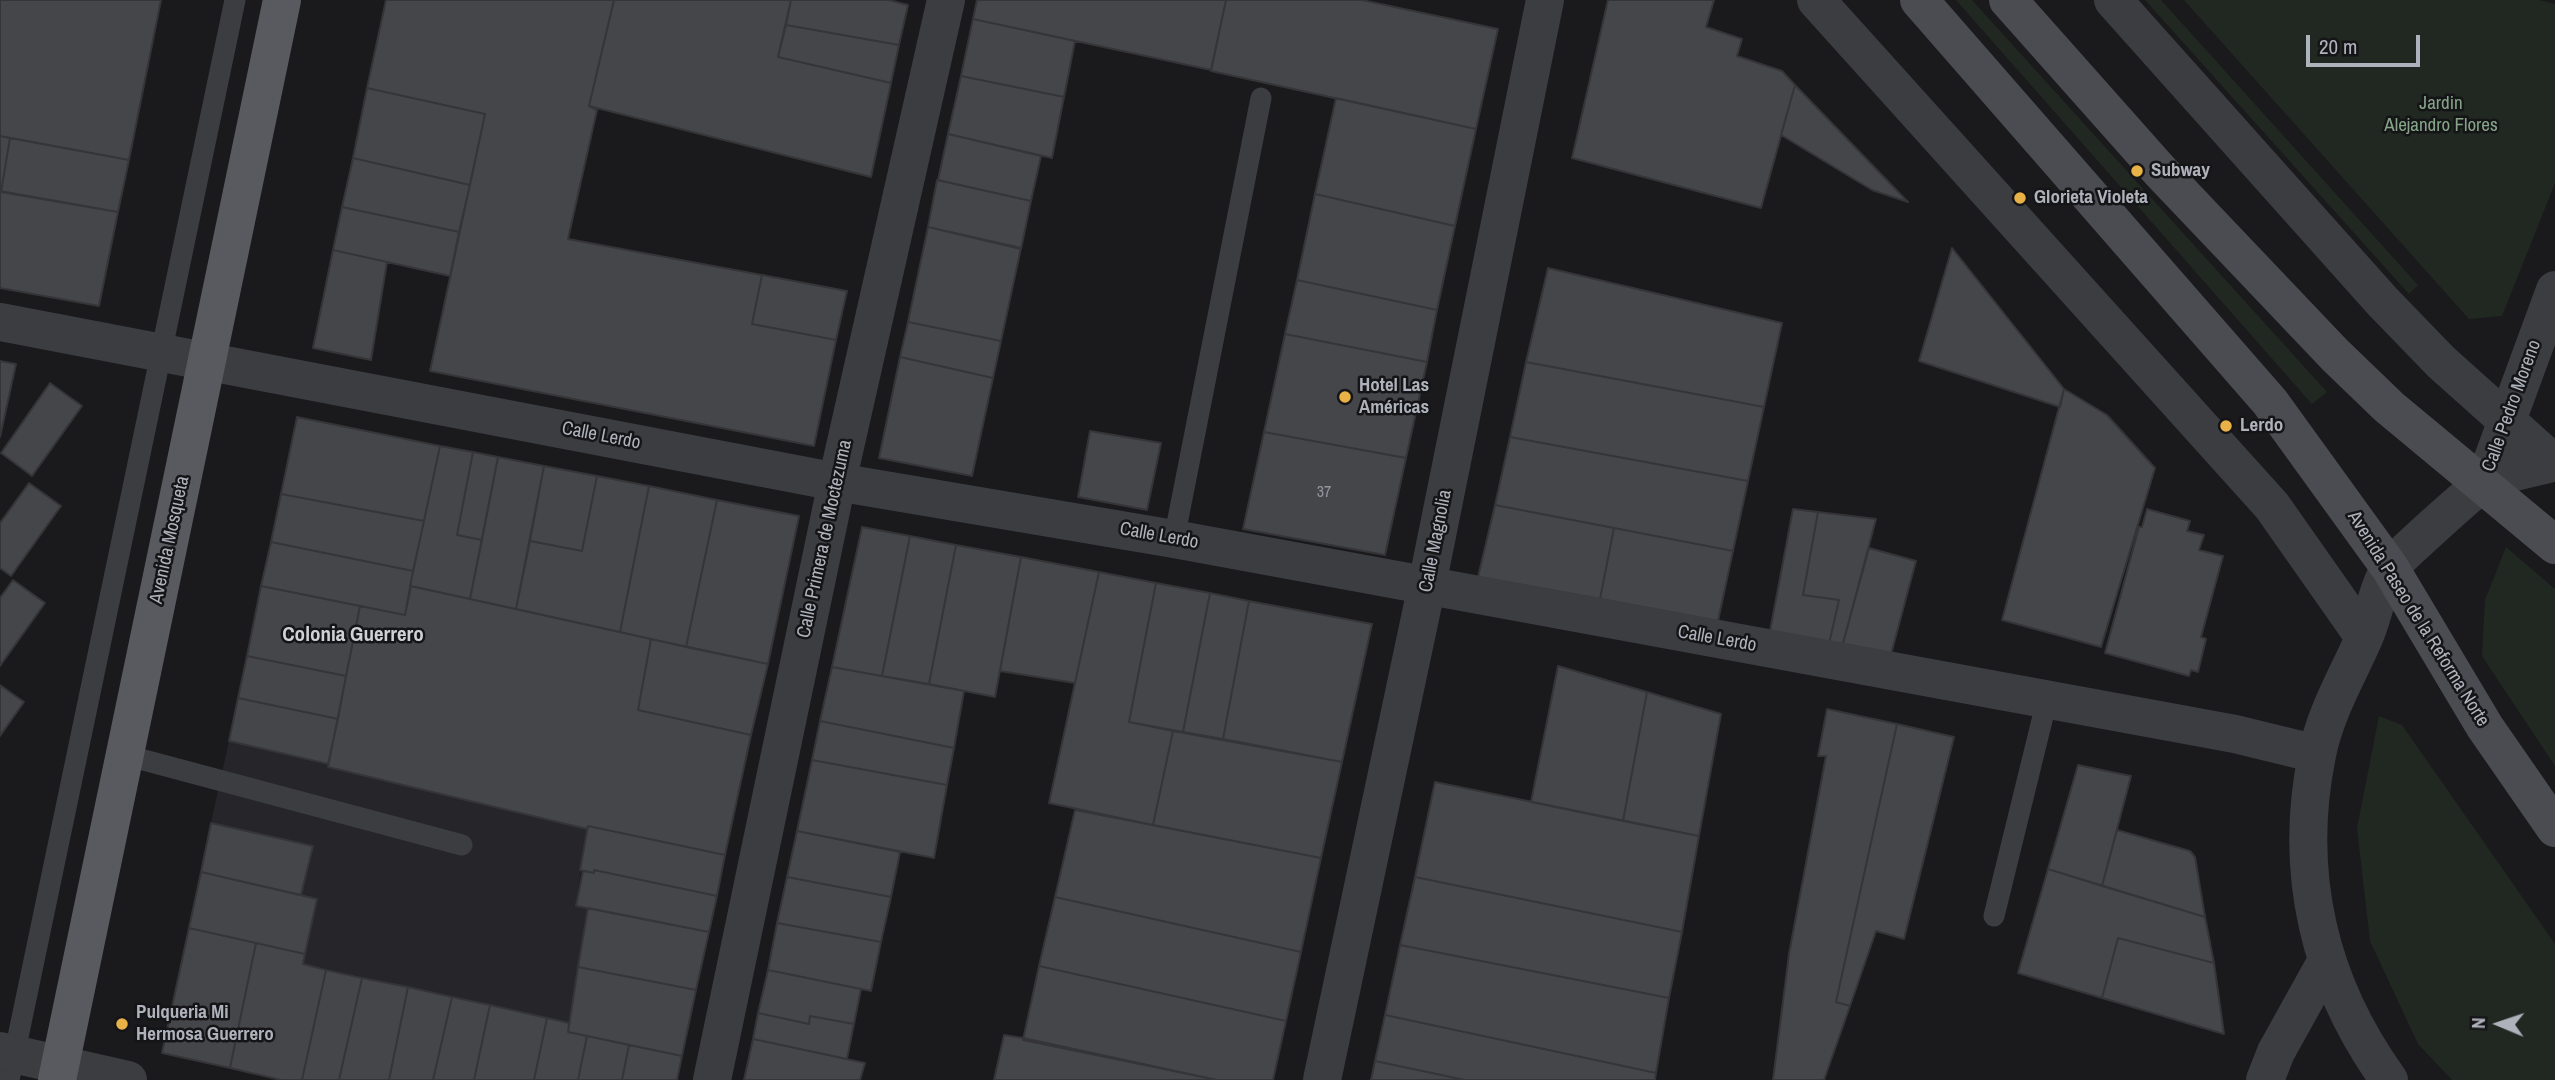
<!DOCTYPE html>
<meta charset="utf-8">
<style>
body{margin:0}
#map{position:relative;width:2555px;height:1080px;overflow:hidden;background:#1a1a1d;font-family:"Archivo Narrow",sans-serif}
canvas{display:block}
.north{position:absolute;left:2464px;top:989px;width:70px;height:70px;-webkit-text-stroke:5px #151518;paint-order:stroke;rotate:272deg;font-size:19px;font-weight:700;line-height:28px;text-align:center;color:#aeb2bb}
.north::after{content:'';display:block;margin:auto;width:24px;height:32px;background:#aeb2bb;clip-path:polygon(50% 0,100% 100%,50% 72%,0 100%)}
.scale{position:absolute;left:2306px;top:35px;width:114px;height:32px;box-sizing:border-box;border:4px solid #aeb2bb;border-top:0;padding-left:9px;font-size:21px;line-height:24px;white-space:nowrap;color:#aeb2bb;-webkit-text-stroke:5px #151518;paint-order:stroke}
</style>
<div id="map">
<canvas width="2555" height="1080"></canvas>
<div class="north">N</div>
<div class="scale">20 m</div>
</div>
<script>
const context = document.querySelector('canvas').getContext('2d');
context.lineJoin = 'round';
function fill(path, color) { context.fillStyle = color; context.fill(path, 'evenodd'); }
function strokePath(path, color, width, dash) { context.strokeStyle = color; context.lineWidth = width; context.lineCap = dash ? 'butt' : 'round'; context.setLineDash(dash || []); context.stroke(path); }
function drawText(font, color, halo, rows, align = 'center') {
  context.font = font + ' "Archivo Narrow",sans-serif'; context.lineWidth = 5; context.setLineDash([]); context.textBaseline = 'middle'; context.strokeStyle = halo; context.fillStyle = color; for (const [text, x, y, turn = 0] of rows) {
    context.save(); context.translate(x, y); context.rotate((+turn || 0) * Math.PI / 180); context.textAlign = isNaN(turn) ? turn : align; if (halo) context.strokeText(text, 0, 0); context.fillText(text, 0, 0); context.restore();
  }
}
fill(new Path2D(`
 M229,741L587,829L576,905L588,908L569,1023L303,964L317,899L301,895L313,846L211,823Z`), '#26262a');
fill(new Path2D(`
 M1956,0H1972L2327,392L2312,404Z
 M2145,0H2161L2418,285L2409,294Z
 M2184,0H2539L2555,4V183L2502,316L2469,319Z
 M2506,547L2555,589V766L2482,656L2485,600Z
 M2379,716L2402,725L2555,944V1080H2452L2418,1044L2370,941L2357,828Z`), '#202821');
const building = new Path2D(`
 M0,0H161L129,160L0,136Z
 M386,0H614L589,106L597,110L568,239L762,275L752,324L836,340L814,446L430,371L485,114L367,88Z
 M614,0H791L778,57L891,83L871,177L589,106Z
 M791,0H889L908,5L899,45L786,25Z
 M977,0H1226L1211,70L973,19Z
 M1226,0H1362L1498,29L1476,129L1211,71Z
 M1608,0H1714L1706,27L1742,39L1737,56L1782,71L1795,85L1761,208L1572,158Z
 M973,19L1075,41L1064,97L961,76Z
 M786,25L899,45L891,83L778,57Z
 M961,76L1064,97L1052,158L948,134Z
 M1795,85L1908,202L1872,190L1781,135Z
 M367,88L485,114L470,185L353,158Z
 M1336,98L1476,129L1455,226L1315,194Z
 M948,134L1041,156L1031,201L938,180Z
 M0,136L10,138L1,192L0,191Z
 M10,138L129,160L118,212L1,192Z
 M353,158L470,185L459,232L342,207Z
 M937,180L1031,201L1021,249L928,227Z
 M0,191L118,212L99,306L0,288Z
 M1315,194L1455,226L1437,310L1297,280Z
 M342,207L459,232L450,276L333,250Z
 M928,227L1021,248L1001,341L908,322Z
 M1952,248L2064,389L2060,407L1919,361Z
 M333,250L387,262L371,360L313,348Z
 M1548,268L1782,323L1764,407L1526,362Z
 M762,275L847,291L836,340L752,324Z
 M1297,280L1437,310L1427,362L1285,334Z
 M908,322L1001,341L993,378L900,357Z
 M1285,334L1427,362L1406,458L1264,432Z
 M900,357L993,378L972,476L879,458Z
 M0,361L16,364L0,437Z
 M1526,362L1764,407L1748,481L1510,437Z
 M50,383L82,406L32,476L1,453Z
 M2064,389L2107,415L2155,468L2101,647L2002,620Z
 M297,417L440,446L424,521L281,494Z
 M1090,431L1161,443L1147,510L1078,497Z
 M1264,432L1406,458L1385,555L1243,529Z
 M1510,437L1748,481L1733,551L1495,505Z
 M440,446L473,452L457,535L482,540L470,599L410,586Z
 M473,452L498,457L482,540L457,535Z
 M498,457L544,466L516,609L470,599Z
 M544,466L597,476L582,551L530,541Z
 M597,476L649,486L620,632L516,609L530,541L582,551Z
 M29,483L61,506L11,576L0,568V523Z
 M649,486L717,500L686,647L620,632Z
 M281,494L424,521L413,571L271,542Z
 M717,500L799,516L768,664L686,647Z
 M1495,505L1614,528L1600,599L1478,577Z
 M1793,509L1818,512L1803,595L1839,600L1829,644L1770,631Z
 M2147,509L2190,521L2187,531L2204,535L2199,550L2223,556L2201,637L2206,639L2198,672L2191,670L2189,676L2105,653L2139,527H2142Z
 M1818,512L1876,519L1842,647L1829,644L1839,600L1803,595Z
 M862,527L910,536L882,676L832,667Z
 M1614,528L1733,551L1718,621L1600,599Z
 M910,536L956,545L929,684L882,676Z
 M271,542L413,571L405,615L261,586Z
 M956,545L1021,557L995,697L929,684Z
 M1869,548L1916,561L1890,658L1842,647Z
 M1021,557L1099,572L1075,683L1000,671Z
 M1099,572L1156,583L1129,722L1173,731L1153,825L1049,803Z
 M13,580L45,603L0,666V598Z
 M1156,583L1210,593L1183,732L1129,722Z
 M261,586L360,606L346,676L247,656Z
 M411,586L651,639L638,710L751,735L725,855L588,826L587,829L328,767L360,606L405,615Z
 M1210,593L1249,601L1223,739L1183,732Z
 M1249,601L1372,624L1342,762L1223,739Z
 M651,639L768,664L751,735L638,710Z
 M247,656L346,676L338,719L238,698Z
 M1558,666L1647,692L1623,821L1531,802Z
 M832,667L964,691L954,748L820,721Z
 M0,685L24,702L0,736Z
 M1647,692L1721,714L1699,836L1623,821Z
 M238,698L338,719L328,764L229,741Z
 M1827,709L1897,724L1836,1002L1850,1006L1824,1080H1773L1789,954L1826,756H1818Z
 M820,721L954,748L947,785L812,760Z
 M1897,724L1954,737L1904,939L1876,931L1850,1006L1836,1002Z
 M1173,731L1342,762L1321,858L1153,825Z
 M812,760L947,785L934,858L797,831Z
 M2078,765L2131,776L2102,886L2048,869Z
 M1435,782L1699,836L1682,932L1415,877Z
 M1075,810L1321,858L1301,952L1055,897Z
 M211,823L313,846L301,895L201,872Z
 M588,826L725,855L717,896L594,870V873L580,870Z
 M2117,830L2190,851L2195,857L2205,917L2102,886Z
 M797,831L900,852L891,897L787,877Z
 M2048,869L2205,917L2214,963L2118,938L2102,998L2018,973Z
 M594,870L717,896L709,932L576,906L583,871L594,873Z
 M201,872L317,899L305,954L189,928Z
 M787,877L891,897L881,942L777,923Z
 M1415,877L1682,932L1669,998L1400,945Z
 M1055,897L1301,952L1286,1021L1039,966Z
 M588,908L709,932L696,990L578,967Z
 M777,923L881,942L871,991L768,970Z
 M189,928L256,943L230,1068L162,1053Z
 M2118,938L2214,963L2224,1034L2102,998Z
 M256,943L305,954L303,964L326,970L302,1080H281L230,1068Z
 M1400,945L1669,998L1656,1073L1385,1015Z
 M1039,966L1286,1021L1273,1080H1217L1023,1040Z
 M578,967L696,990L682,1056L568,1032Z
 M326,970L362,978L339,1080H302Z
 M768,970L861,989L854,1024L810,1016L809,1024L758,1013Z
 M362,978L408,987L389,1080H339Z
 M408,987L452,997L433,1080H389Z
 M452,997L490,1005L474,1080H433Z
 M490,1005L547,1018L534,1080H474Z
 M758,1013L809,1024L810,1016L854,1024L847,1059L753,1039Z
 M1385,1015L1656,1073L1655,1080H1465L1375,1061Z
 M547,1018L569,1023L568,1032L587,1036L578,1080H534Z
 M1004,1035L1023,1038L1217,1080H994Z
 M587,1036L629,1045L622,1080H578Z
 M753,1039L865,1063L860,1080H744Z
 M629,1045L682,1056L677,1080H622Z
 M1375,1061L1465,1080H1371Z`);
fill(building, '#45464a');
strokePath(building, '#353538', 2);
strokePath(new Path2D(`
 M1174,539L1261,98
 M125,755L462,845
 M1994,916L2047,700
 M9,1080L235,0`), '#3c3d41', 21);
strokePath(new Path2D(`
 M2484,483L2555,290
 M0,1051L128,1080
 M712,1080L837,482L946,0
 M1322,1080L1427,585L1545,0
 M2265,1080L2276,1052L2326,962`), '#3c3d41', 38);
strokePath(new Path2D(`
 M1816,0L2272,506L2364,637
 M2113,0L2382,301L2441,362L2554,463
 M0,322L837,482L1174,539L2235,734L2317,754
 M2389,1080C2319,983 2293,873 2317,755C2325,713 2347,677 2364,638C2374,616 2377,588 2390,568C2395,560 2475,488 2484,483C2504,472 2533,469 2555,462`), '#3c3d41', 38);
strokePath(new Path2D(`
 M1919,0L2270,402L2390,568L2485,727L2555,828
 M2008,0L2160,171L2335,355L2389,407L2555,545`), '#4a4c51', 38);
strokePath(new Path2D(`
 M57,1080L282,0`), '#585a60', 38);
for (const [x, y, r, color] of [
 [2137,171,7,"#e9b246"],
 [2020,198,7,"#e9b246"],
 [1345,397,7,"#e9b246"],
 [2226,426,7,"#e9b246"],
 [122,1024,7,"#e9b246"]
]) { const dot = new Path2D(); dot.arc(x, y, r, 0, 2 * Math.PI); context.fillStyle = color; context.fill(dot); strokePath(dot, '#151518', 2.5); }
drawText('16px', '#94979f', null, [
 ["37",1324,493]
]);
drawText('19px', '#86a588', '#151518', [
 ["Jardin",2441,104],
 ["Alejandro Flores",2441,126]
]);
drawText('bold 19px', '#aeb2bb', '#151518', [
 ["Subway",2151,171],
 ["Glorieta Violeta",2034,198],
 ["Hotel Las",1359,386],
 ["Américas",1359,408],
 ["Lerdo",2240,426],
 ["Pulqueria Mi",136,1013],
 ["Hermosa Guerrero",136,1035]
], 'left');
drawText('19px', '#aeb2bb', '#151518', [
 ["Calle Pedro Moreno",2512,406,-70],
 ["Calle Lerdo",601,436,11],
 ["Calle Lerdo",1159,536,10],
 ["Calle Primera de Moctezuma",825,539,-78],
 ["Avenida Mosqueta",170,540,-78],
 ["Calle Magnolia",1436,541,-79],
 ["Avenida Paseo de la Reforma Norte",2418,619,58],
 ["Calle Lerdo",1717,639,10]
]);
drawText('bold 21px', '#cfd1d7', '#151518', [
 ["Colonia Guerrero",353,635]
]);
</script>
